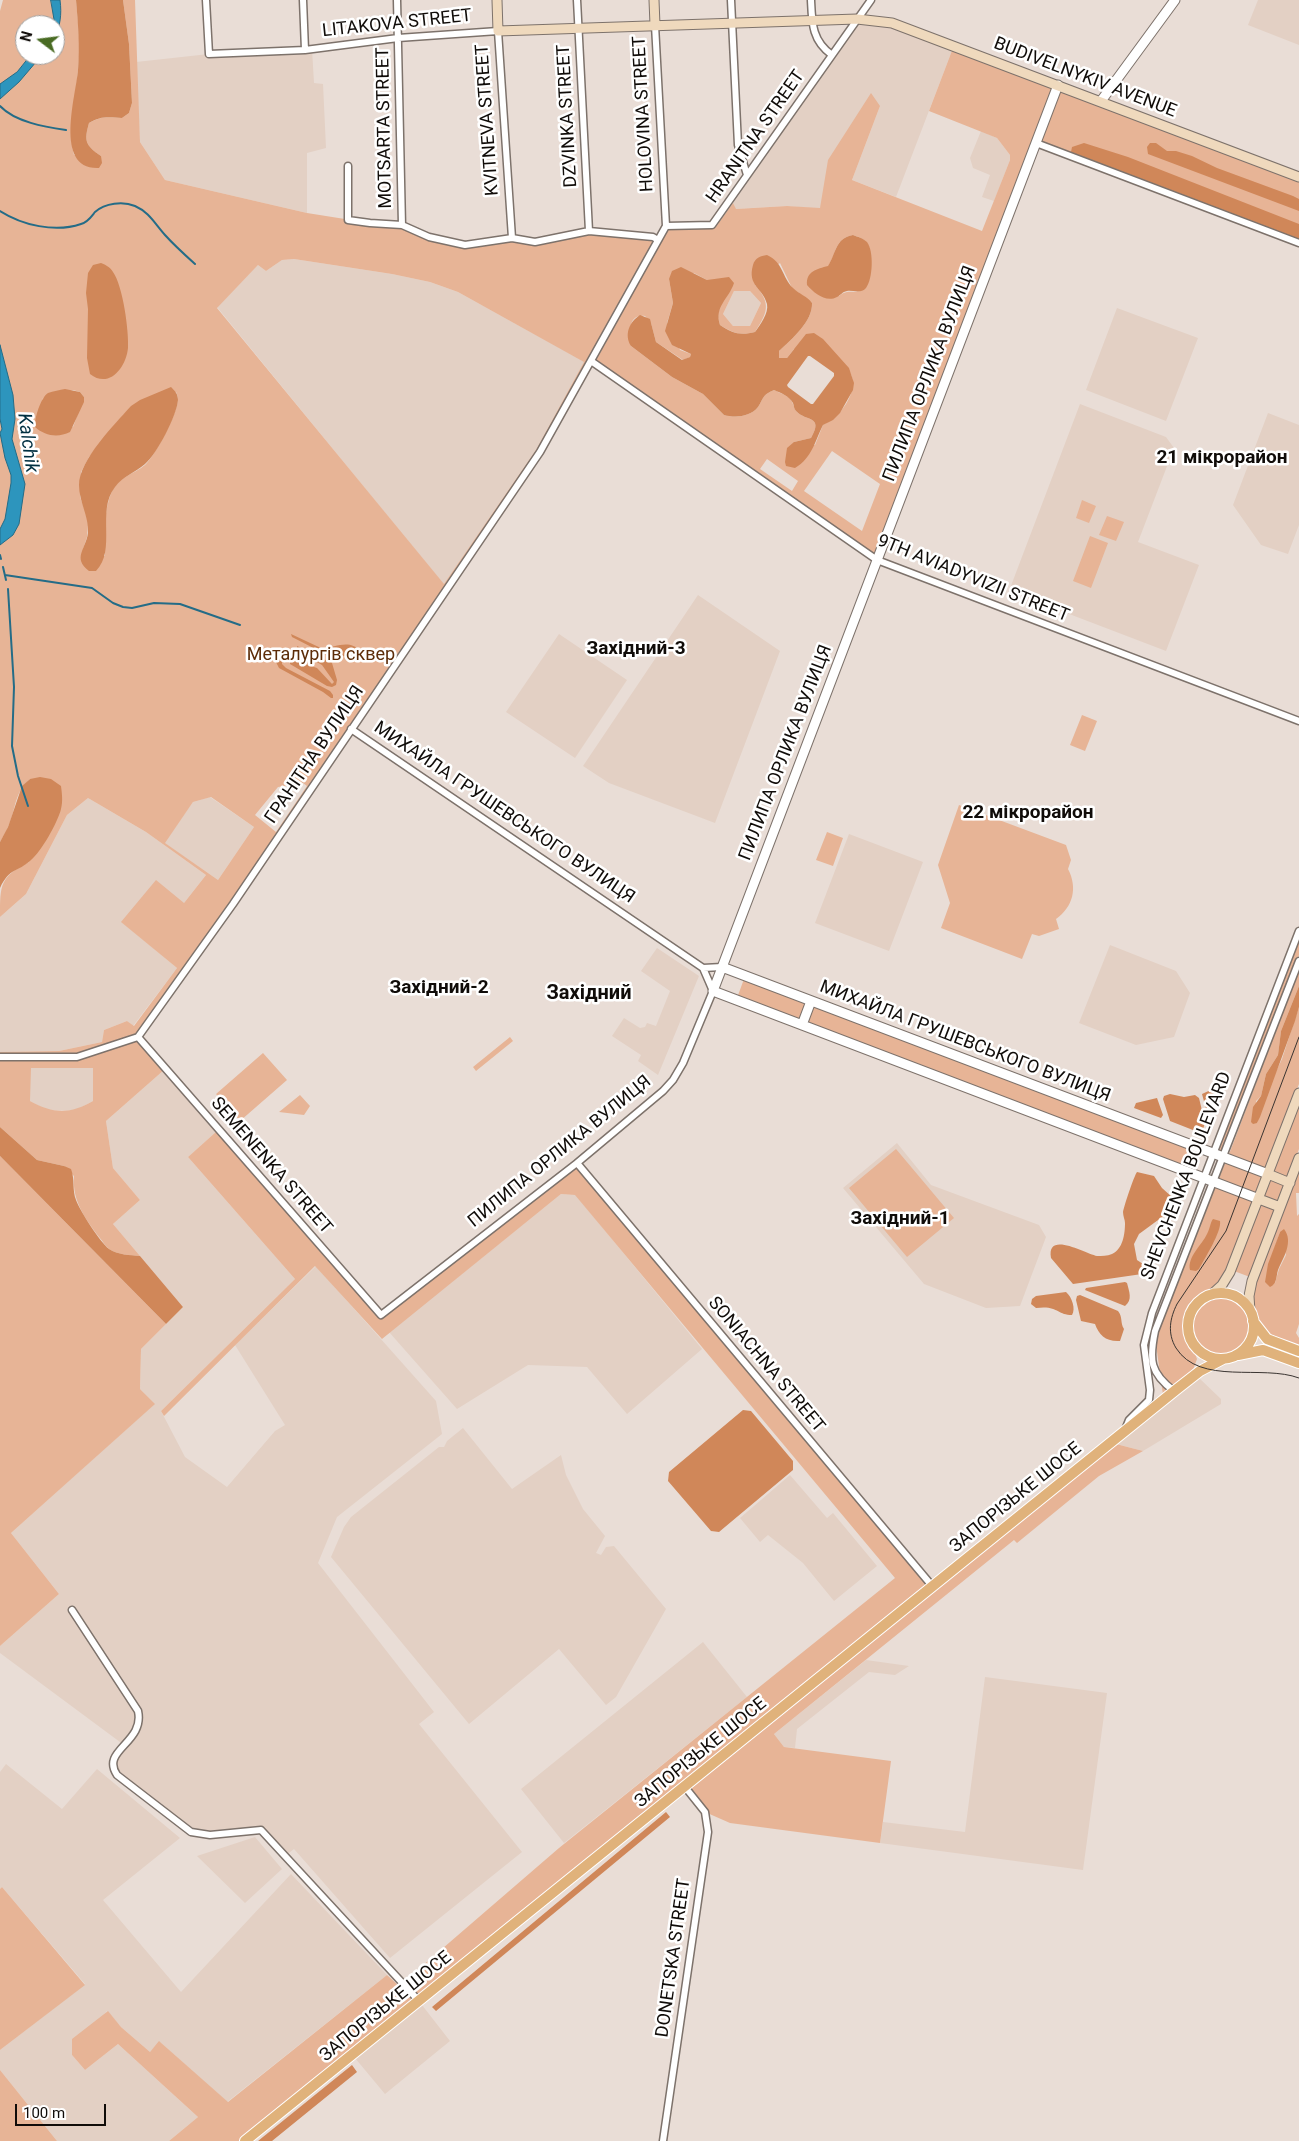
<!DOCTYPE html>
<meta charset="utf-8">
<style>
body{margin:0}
#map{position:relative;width:1299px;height:2141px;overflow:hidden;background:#e9ddd6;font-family:Roboto,sans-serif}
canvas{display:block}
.north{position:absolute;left:15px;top:15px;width:50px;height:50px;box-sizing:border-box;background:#fff;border:1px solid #9f9e9d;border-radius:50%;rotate:285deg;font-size:14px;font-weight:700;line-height:20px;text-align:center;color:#100c09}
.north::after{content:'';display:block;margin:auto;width:18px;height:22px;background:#496b23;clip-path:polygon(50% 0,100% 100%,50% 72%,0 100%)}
.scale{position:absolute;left:15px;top:2104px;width:91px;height:22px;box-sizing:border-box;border:2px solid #100c09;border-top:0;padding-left:6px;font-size:15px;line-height:18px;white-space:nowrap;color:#100c09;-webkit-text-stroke:4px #fff;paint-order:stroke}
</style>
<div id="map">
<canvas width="1299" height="2141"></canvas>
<div class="north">N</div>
<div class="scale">100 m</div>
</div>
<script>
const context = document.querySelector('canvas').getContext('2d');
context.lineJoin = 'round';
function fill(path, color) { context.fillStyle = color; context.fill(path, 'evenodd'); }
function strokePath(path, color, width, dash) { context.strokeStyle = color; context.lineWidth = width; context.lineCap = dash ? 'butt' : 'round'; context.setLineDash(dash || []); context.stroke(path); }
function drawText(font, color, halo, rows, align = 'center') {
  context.font = font + ' Roboto,sans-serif'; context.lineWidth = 5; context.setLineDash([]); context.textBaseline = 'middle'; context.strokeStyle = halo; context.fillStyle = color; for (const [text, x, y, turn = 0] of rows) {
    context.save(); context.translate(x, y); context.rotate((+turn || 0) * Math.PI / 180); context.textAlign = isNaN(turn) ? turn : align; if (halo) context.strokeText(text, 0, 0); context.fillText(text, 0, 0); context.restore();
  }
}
fill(new Path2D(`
 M1258,0H1299V45L1248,25Z
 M859,22L880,24L953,48L896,197L852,180L880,106L820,209L787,206L735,209L733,203Z
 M312,49L314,83L323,84L326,148L307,153V213L165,180L140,142L136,62L209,54Z
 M981,131L997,138L1010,155V160L994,201L982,197L990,175L973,168L970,158Z
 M294,259L392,274L430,282L458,292L585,362L536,450L444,585L217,307L258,265L266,271L282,260Z
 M734,291H750L761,303L750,326H733L723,314Z
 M1117,308L1198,338L1166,421L1086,390Z
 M1080,404L1166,437L1174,448L1138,542L1199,565L1166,651L1009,591Z
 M1268,413L1299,425V525L1288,554L1261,545L1233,505Z
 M698,595L780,651L715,823L609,783L583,766Z
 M559,634L627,680L575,758L506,712Z
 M210,797L254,827L218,880L164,843L193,802Z
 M88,798L146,832L206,875L184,903L122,922L177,968L133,1026L127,1021L104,1030L102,1042L59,1051L0,1052V917L26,894L67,815Z
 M849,834L923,862L889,951L815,923Z
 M1110,945L1176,971L1190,993L1174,1037L1136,1045L1079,1023Z
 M657,948L699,976L658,1075L638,1061L641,1055L612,1036L624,1018L640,1028L645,1027L647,1023L656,1026L670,991L641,971Z
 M30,1068H93V1101L77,1110H46L30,1101Z
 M164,1070L217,1131L188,1157L295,1279L161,1411L185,1457L227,1487L275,1431L285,1425L235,1345L316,1266L436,1401L442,1434L337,1517L318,1563L434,1712L419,1724L522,1852L390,1958L294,1849L285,1856L261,1830L197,1834L113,1769L124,1745L0,1653V1646L59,1594L11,1533L154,1404L140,1389L141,1349L183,1307L113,1224L140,1200L113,1168L106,1121Z
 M897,1143L931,1185L1039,1225L1046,1237L1020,1306L986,1308L924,1284L843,1188Z
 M561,1194L576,1195L702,1349L627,1414L587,1367L528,1365L457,1409L389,1332Z
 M1199,1378L1221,1399V1404L1143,1451L1116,1444Z
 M463,1428L512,1489L561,1455L566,1475L583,1509L605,1536L596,1553L601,1555L606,1547L614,1546L666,1609L616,1697L606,1705L559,1649L469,1724L331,1557L344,1527L351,1517L439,1447H444L447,1441Z
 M790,1475L827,1518L833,1513L877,1566L834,1601L803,1563L768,1535L760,1542L740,1518Z
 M703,1642L747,1697L564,1843L521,1789Z
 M866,1660L909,1666L895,1675L869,1672L797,1729L795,1748L784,1747L774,1734Z
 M985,1677L1107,1693L1083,1870L880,1843L883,1822L965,1832Z
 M6,1764L62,1809L97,1769L180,1838L103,1900L181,1992L291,1874L387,1975L227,2102L160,2042L150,2052L121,2027L107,2011L72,2055L85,2070L118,2044L198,2117L169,2141H57L0,2070V2050L85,1984L2,1887L0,1889V1772Z
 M255,1837L282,1869L245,1903L197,1856Z
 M422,2005L450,2041L385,2094L355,2058Z`), '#e3d0c4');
fill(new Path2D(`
 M3,0H76C78,23 81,46 78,70C76,99 67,126 74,155L101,156C85,145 84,141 89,123C101,116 109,117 122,118L129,113L132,103L129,44L123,0H135L140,142L165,180L307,213L370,223L402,225L454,244L512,238L535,242L589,231L658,240L540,452L138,1037L164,1070L106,1121L113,1168L140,1200L113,1224L140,1256C130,1255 118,1255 109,1249C105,1246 102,1240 99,1237C85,1218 72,1201 74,1176L64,1166L37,1160L0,1127V1052L59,1051L102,1042L104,1030L127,1021L134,1026L177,968L121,922L156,880L184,903L206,875L146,832L88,798L67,815L26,894L0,917C0,884 0,877 29,862L30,779C14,792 16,810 8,827C6,832 3,837 0,842V11ZM25,25H55V55H25ZM294,259L392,274L430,282L458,292L584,362L536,450L444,584L217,308L258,265L266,271L282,260ZM73,390L80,392L84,397L73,427L40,409L43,398ZM176,392C177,394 178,397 178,399C178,412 155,456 145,465C134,474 119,477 112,491C103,511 105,535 105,556L83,549L87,537L88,525L86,513L80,497L81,472L89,457L124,414ZM303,783L307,786L276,832L255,815L278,787ZM211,797L254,827L218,880L165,843L193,802ZM31,1068H93V1101C71,1114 53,1114 30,1101Z
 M953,48L1053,86L875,556L596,360L668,229L715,228L733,203L736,209L787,206L820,208L828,160L871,93L880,106L852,180L982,231L1010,160V155L997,138L929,111ZM853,235C858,237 864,238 867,243C873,251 872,282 864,289C857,295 847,288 839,296L828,267C836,254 835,238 853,235ZM780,263L792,288L812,303C813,321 792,339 779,351V358H787L794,349L828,347C846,367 863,376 846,404C839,414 834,419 823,425L815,445L794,442L811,438C824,415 806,422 796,411C794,408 793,403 791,400C787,395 780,393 774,390C762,395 764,398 758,407C750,417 735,418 724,415L703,394L672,377L631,346C630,333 627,314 645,316L651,323L656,342L683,360L690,357L691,354L680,350L667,323L673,303L669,279L694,273L707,280L713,281L725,297C719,307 716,314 720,325C733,333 740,336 755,332C767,313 772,304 755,285ZM734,291H750L761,303L750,326H733L723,314ZM832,451L880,484L862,531L804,491ZM767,459L798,481L792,491L760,469Z
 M1060,89L1299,180V241L1040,142Z
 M1082,500L1096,506L1089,523L1076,518Z
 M1107,516L1124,522L1116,541L1099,535Z
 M1090,536L1108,543L1091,588L1073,581Z
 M1082,715L1097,721L1085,751L1070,745Z
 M959,805L1066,845L1071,860L1068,869C1078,888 1073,907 1056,919L1059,929L1039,936L1032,934L1022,959L941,928L950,903L938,865Z
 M827,832L843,838L833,866L816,860Z
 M1299,937V955L1222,1155L1217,1153Z
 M1299,970V986L1281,1031L1278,1055L1266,1074L1261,1096L1256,1101L1257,1123L1273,1078L1282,1059L1299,1007V1084L1266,1171L1228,1157Z
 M744,979L806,1002L799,1021L737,998Z
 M812,1005L1192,1149L1184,1167L805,1024Z
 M510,1037L513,1041L476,1071L473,1067Z
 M263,1053L287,1080L240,1121L216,1094Z
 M300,1095L310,1106L304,1115L279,1112Z
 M1299,1102V1149L1288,1179L1272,1173Z
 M217,1131L381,1318L576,1167L928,1585L239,2141H169L198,2117L118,2044L85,2070L72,2055V2039L108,2011L121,2027L150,2052L159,2041L228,2102L387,1975L399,1986L559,1848L895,1578L575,1195L561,1194L382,1339L315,1266L164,1416L161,1411L295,1279L188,1157Z
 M896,1149L954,1218L907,1257L849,1188Z
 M0,1156L166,1324L141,1349L140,1389L155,1404L11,1533L59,1594L0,1646Z
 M1226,1161L1264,1175L1257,1195L1218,1180Z
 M1299,1167V1193H1296L1297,1216L1299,1214V1324L1296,1333L1299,1338V1347C1263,1333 1247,1324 1255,1282ZM1280,1232L1286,1255L1279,1269L1275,1283L1273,1253Z
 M1270,1178L1286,1184L1278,1203L1263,1197Z
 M1216,1185L1255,1200C1246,1223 1239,1250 1227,1272C1213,1297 1173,1301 1186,1338C1189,1346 1195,1351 1197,1359L1193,1370L1163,1395L1155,1337L1164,1305L1179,1280Z
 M1261,1202L1276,1208L1250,1277L1234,1271Z
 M1193 1326a28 28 0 1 1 56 0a28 28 0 1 1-56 0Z
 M1116,1444L1143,1451L1099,1476L1017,1543L1014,1540L774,1734L784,1747L891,1761L880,1843L730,1823L705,1812L688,1791Z
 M2,1887L85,1985L0,2050V1889Z
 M0,2070L57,2141H0Z`), '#e7b496');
fill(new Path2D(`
 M76,0H123L129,44L132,103L129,113L122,118C109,117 100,116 89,123C84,141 85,145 101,156L102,163L99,168C53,170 76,96 78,70C80,46 78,23 76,0Z
 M1084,143L1128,157L1299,224V239L1071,152L1072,147Z
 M1150,143H1156L1167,151H1176L1192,156L1217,168L1293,196L1299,199V211L1148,154L1147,147Z
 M853,235C858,237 863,238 867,242C874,251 873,279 866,288C861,294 853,290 847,291C842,292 841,295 837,297C826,303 814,293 807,285C806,271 817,269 828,266C836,254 835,238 853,235Z
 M767,255C783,262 782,277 793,288C799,294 807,296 812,303C813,321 792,339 779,351V358H787L806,334L814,333L823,339L849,368L854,383L853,390L840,413L833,420L823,425C815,441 812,458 795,468L786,466L785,462L787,448L794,442L811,438C824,415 806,422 796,411C794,409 794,406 793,403C789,396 781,393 774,390C762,395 764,398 758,407C750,417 735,418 724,415L703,394L672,377L631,346C624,335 629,322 640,315L650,319L656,342L682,360L690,357L691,354L672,345L665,331L673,303L669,279L672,271L681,267L707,280L729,277L734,283C729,299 714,306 720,325C732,333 740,336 755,332C760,325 769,313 767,304C763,288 747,286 753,265C755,258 760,256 767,255ZM808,356H810L834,373V376L813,404H811L788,387L787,385Z
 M101,263C106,265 110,267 113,272C123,286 129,331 128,348C126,368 109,389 90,374L87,358L88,309L86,293L88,273L93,265Z
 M171,387C175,391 178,394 178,400C177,415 157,454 145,464C135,473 123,476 115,487C96,511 117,550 96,571H89C72,558 86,549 88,533C89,516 79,502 79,485C79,460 115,424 131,406L140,400Z
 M65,389L80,392L84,397V402L70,432C58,438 45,436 35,427C34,419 41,397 48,393C53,391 60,390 65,389Z
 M291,634L323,649C335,647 350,639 360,651L361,659L358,660L348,655L336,658L331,657L292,637Z
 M297,646L332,663L337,680L336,685L332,687L327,686L290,664V660H293L317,668L332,684L334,682L322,665L297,651Z
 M279,657L282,658V664L286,668L330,691L333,695V698H331L323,692L279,668L276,662Z
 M40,777L51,779L61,786C62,794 63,801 61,809C58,822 41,852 31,860C17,873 10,867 0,888V842L8,827L22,786L30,779Z
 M1299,986V1007L1295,1021L1260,1117L1257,1123L1253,1124L1251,1122L1253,1107L1261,1096L1266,1074L1278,1055L1281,1031Z
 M1215,1088L1218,1089L1210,1115L1208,1116L1202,1094Z
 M1170,1094L1184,1097L1195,1095L1199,1098L1205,1123L1202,1132H1198L1170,1121L1163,1099L1164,1096Z
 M1157,1098L1163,1115L1161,1118L1134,1108L1136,1103Z
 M0,1127L37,1160L64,1166L71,1169C75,1179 72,1190 76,1200C80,1211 100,1242 109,1249C118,1255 130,1255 140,1256L183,1307L166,1324L0,1156Z
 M1137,1172L1154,1176L1162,1188L1172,1197L1169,1212L1139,1234L1134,1244L1137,1260L1146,1266V1272L1142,1274L1073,1284L1051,1258C1046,1230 1086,1254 1097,1256C1102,1256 1107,1256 1112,1254C1123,1249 1125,1234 1125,1223C1125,1220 1123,1216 1123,1212C1124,1206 1134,1176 1137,1172Z
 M1213,1219L1220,1221C1222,1231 1205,1258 1199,1269L1196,1271L1190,1270C1187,1257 1202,1245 1207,1234C1210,1229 1210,1223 1213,1219Z
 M1284,1229C1294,1242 1283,1258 1278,1270C1276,1277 1277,1284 1270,1287L1265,1282L1268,1264L1280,1232Z
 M1125,1282L1127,1283C1129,1291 1133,1300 1125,1306L1085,1290L1086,1288Z
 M1066,1292C1072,1297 1076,1309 1072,1315C1057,1315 1058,1305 1036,1308L1031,1304L1032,1299L1036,1296Z
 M1080,1295L1118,1311C1123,1317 1120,1323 1124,1329L1120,1341C1106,1342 1099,1335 1095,1324L1081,1321L1076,1300L1077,1296Z
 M743,1410L751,1411L793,1461V1470L719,1532L711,1531L668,1481L669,1472Z
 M666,1812L670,1817L436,2011L432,2007Z
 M352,2065L357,2072L272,2141H258Z`), '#d08759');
const water = new Path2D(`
 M51,0H60C62,15 60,25 55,39V25H51L54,21Z
 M31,55H42L19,82L0,99V84L17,72Z
 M0,345L13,395L15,419L12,439L25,484L19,524L13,535L0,545V529L5,519L11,483V475L5,458L0,433L2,429L0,419Z`);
fill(water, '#2d95bd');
strokePath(water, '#246c87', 1);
strokePath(new Path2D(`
 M0,106C15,122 45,127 66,130
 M0,211C22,225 55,233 81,224C88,222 91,217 95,212C105,203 123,201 135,206C149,212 155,224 165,235C174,245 185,255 195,264
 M0,555L1,559
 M3,567L6,580
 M5,575L92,588L113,603L123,607L132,608L154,603L180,604L240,625
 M8,589L14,687L12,746L18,776L28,806`), '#246c87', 2);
const minor = new Path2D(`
 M206,0L209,54L305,50L398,38L498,31L512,238
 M303,0L305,50
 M397,0L402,225
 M577,0L589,231
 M731,0L738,145L747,175
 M811,0C812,23 812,41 832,55
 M655,25L666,226
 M1036,143L1299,243
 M348,166V220L370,223L402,225L429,237L465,245L512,238L535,242L589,231L653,237L658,240
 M666,226L712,225L871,0
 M591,361L877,560L1299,721
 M703,968L722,967
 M138,1037L381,1315L577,1163L663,1091L673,1080L683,1063L713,991L703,968L351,729
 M138,1037L233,904L540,452L666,226
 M0,1057H77L138,1037
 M577,1163L933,1587
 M1174,1391C1150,1373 1149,1360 1155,1331L1299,961
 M1125,1430L1129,1420L1149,1400L1150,1390L1144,1345L1152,1313L1299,931
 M72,1610L138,1711C145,1743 100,1750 117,1775L191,1832L210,1835L261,1830L419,2001
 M663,2141L708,1832L705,1812L685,1787`);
const tertiary = new Path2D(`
 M1058,85L713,991L1259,1199
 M1101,101L1175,0
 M722,967L1268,1174
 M802,1025L811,1001`);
const secondary = new Path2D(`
 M497,0L498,31L857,19L892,23L1299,177
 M654,0L655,25
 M1268,1174L1290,1183
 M1259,1199L1280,1207
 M1211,1295L1222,1285L1230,1272L1299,1093
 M1250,1311L1249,1296L1252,1281L1299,1158`);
const primary = new Path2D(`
 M1188 1326a33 33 0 1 1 66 0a33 33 0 1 1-66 0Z
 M1253,1321L1267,1339L1299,1351
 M1238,1355L1263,1350L1299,1363
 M245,2141L1177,1389L1200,1371L1223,1359`);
strokePath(minor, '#7d726b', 9);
strokePath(tertiary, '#7d726b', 11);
strokePath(secondary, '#7d726b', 11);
strokePath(primary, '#fff', 12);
strokePath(minor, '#fff', 6);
strokePath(tertiary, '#fff', 9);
strokePath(secondary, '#efd9bd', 9);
strokePath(primary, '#e0b27b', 10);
strokePath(new Path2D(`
 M1299,1037L1226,1231L1177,1304C1170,1318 1167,1333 1176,1348C1200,1386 1262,1364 1299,1378`), '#3a3431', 1);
drawText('18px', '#100c09', '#fff', [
 ["LITAKOVA STREET",397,24,-6],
 ["BUDIVELNYKIV AVENUE",1085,78,21],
 ["HOLOVINA STREET",644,114,-93],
 ["DZVINKA STREET",568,116,-93],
 ["KVITNEVA STREET",488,120,-94],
 ["MOTSARTA STREET",385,128,-91],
 ["HRANITNA STREET",756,137,-55],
 ["ПИЛИПА ОРЛИКА ВУЛИЦЯ",930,374,-69],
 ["9TH AVIADYVIZII STREET",973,579,22],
 ["ПИЛИПА ОРЛИКА ВУЛИЦЯ",786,753,-69],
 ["ГРАНІТНА ВУЛИЦЯ",315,755,-56],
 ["МИХАЙЛА ГРУШЕВСЬКОГО ВУЛИЦЯ",504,813,34],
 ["МИХАЙЛА ГРУШЕВСЬКОГО ВУЛИЦЯ",965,1042,21],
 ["ПИЛИПА ОРЛИКА ВУЛИЦЯ",560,1152,-39],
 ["SEMENENKA STREET",271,1166,49],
 ["SHEVCHENKA BOULEVARD",1187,1176,-69],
 ["SONIACHNA STREET",766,1365,50],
 ["ЗАПОРІЗЬКЕ ШОСЕ",1016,1498,-39],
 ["ЗАПОРІЗЬКЕ ШОСЕ",701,1753,-39],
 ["DONETSKA STREET",674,1958,-82],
 ["ЗАПОРІЗЬКЕ ШОСЕ",386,2007,-39]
]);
drawText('18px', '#5c2c08', '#fff', [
 ["Металургів сквер",321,655]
]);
drawText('italic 19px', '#002f40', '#fff', [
 ["Kalchik",27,443,82]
]);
drawText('bold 19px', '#100c09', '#fff', [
 ["21 мікрорайон",1222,458],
 ["Західний-3",636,649],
 ["22 мікрорайон",1028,813],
 ["Західний-2",439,988],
 ["Західний-1",900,1219]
]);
drawText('bold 20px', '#100c09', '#fff', [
 ["Західний",589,994]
]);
</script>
